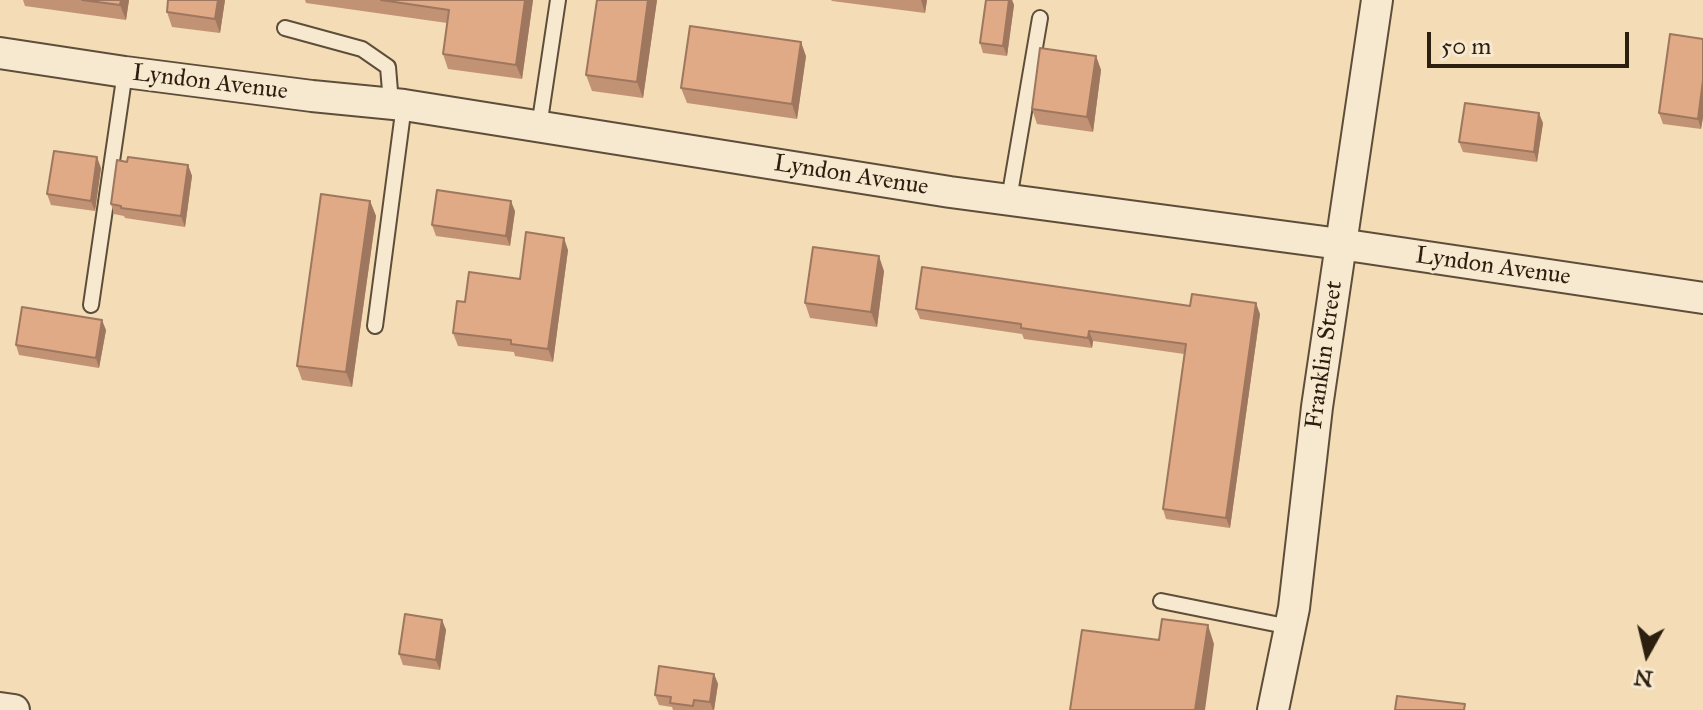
<!DOCTYPE html>
<style>
body{margin:0}
#map{position:relative;width:1703px;height:710px;overflow:hidden;background:#f3dcb6;font-family:"IM FELL Great Primer",serif}
canvas{display:block}
.north{position:absolute;left:1607px;top:614px;width:80px;height:80px;-webkit-text-stroke:6px #f7e8d0;paint-order:stroke;rotate:188deg;font-size:22px;font-weight:700;line-height:32px;text-align:center;color:#2c1f0f}
.north::after{content:'';display:block;margin:auto;width:28px;height:36px;background:#2c1f0f;clip-path:polygon(50% 0,100% 100%,50% 72%,0 100%)}
.scale{position:absolute;left:1427px;top:32px;width:202px;height:36px;box-sizing:border-box;border:4px solid #2c1f0f;border-top:0;padding-left:10px;font-size:24px;line-height:28px;white-space:nowrap;color:#2c1f0f;-webkit-text-stroke:6px #f7e8d0;paint-order:stroke}
</style>
<div id="map">
<canvas width="1703" height="710"></canvas>
<div class="north">N</div>
<div class="scale">50 m</div>
</div>
<script>
const context = document.querySelector('canvas').getContext('2d');
context.lineJoin = 'round';
function strokePath(path, color, width, dash) { context.strokeStyle = color; context.lineWidth = width; context.lineCap = dash ? 'butt' : 'round'; context.setLineDash(dash || []); context.stroke(path); }
function fill(path, color) { context.fillStyle = color; context.fill(path, 'evenodd'); }
function drawText(font, color, halo, rows, align = 'center') {
  context.font = font + ' "IM FELL Great Primer",serif'; context.lineWidth = 6; context.setLineDash([]); context.textBaseline = 'middle'; context.strokeStyle = halo; context.fillStyle = color; for (const [text, x, y, turn = 0] of rows) {
    context.save(); context.translate(x, y); context.rotate((+turn || 0) * Math.PI / 180); context.textAlign = isNaN(turn) ? turn : align; if (halo) context.strokeText(text, 0, 0); context.fillText(text, 0, 0); context.restore();
  }
}
const lane = new Path2D(`
 M285,28L362,49L388,67L390,91L387,103
 M539,127L558,0
 M1009,199L1040,18
 M91,305L125,72
 M375,326L404,105
 M1161,601L1290,627`);
const street = new Path2D(`
 M0,53L125,72L312,96L404,105L950,192L1340,244L1703,298
 M0,708L14,710
 M1273,710L1294,608L1317,407L1377,0`);
strokePath(lane, '#5e4e39', 18);
strokePath(street, '#5e4e39', 34);
strokePath(lane, '#f7e8d0', 14);
strokePath(street, '#f7e8d0', 30);
fill(new Path2D(`
 M23,0H129L126,20L25,6Z
 M225,0L220,33L172,27L167,12Z
 M305,0H533L522,79L448,69L443,54L447,23L306,3Z
 M597,0H657L643,98L592,91L586,75Z
 M831,0H927L925,13L832,1Z
 M986,0H1012L1014,5L1007,56L983,53L980,43Z
 M1703,39V117L1701,129L1663,124L1659,113Z
 M806,56L797,119L687,103L681,88Z
 M1096,56L1101,70L1093,132L1037,124L1032,109Z
 M1543,123L1537,162L1463,152L1459,142Z
 M127,162L188,165L192,176L185,227L125,218L124,216L114,214L111,204Z
 M101,168L95,211L51,205L47,194Z
 M370,201L376,216L352,387L302,380L297,366Z
 M515,211L510,246L436,236L432,225Z
 M568,250L553,362L515,356L514,352L458,346L453,333L465,302L520,279Z
 M884,271L877,327L810,318L805,303Z
 M1190,306L1260,314L1230,528L1166,519L1163,509L1184,354L1093,341L1092,348L1024,339L1022,334L920,319L916,309Z
 M106,330L99,368L19,355L16,345Z
 M442,620L446,630L440,670L403,665L399,654Z
 M714,674L718,684L714,710H673L672,707L659,705L655,695Z`), '#c29274');
fill(new Path2D(`
 M121,0H129L126,20L120,5Z
 M218,0H225L220,33L215,19Z
 M525,0H533L522,79L516,65Z
 M648,0H657L643,98L637,82Z
 M921,0H927L925,13Z
 M1009,0H1012L1014,5L1007,56L1003,46Z
 M801,42L806,56L797,119L792,104Z
 M1096,56L1101,70L1093,132L1087,117Z
 M1703,80V117L1701,129L1698,119Z
 M1539,113L1543,123L1537,162L1534,152Z
 M97,157L101,168L95,211L91,201Z
 M188,165L192,176L185,227L181,216Z
 M370,201L376,216L352,387L346,372Z
 M511,201L515,211L510,246L506,236Z
 M564,238L568,250L553,362L548,349Z
 M879,256L884,271L877,327L871,312Z
 M1256,303L1260,314L1230,528L1226,518Z
 M102,320L106,330L99,368L96,358Z
 M1089,331L1093,341L1092,348L1088,338Z
 M442,620L446,630L440,670L436,660Z
 M1208,625L1214,644L1205,710H1195Z
 M714,674L718,684L714,710H713L710,702Z`), '#9e775e');
const building = new Path2D(`
 M82,0H121L120,5Z
 M168,0H218L215,19L167,12Z
 M381,0H525L516,65L443,54L449,10Z
 M597,0H648L637,82L586,75Z
 M986,0H1009L1003,46L980,43Z
 M690,26L801,42L792,104L681,88Z
 M1670,34L1703,39V80L1698,119L1659,113Z
 M1040,48L1096,56L1087,117L1032,109Z
 M1465,103L1539,113L1534,152L1459,142Z
 M54,151L97,157L91,201L47,194Z
 M128,157L188,165L181,216L121,208V206L111,204L117,160L127,162Z
 M437,190L511,201L506,236L432,225Z
 M321,194L370,201L346,372L297,366Z
 M526,232L564,238L548,349L511,344V340L453,333L457,301L465,302L469,272L520,279Z
 M813,247L879,256L871,312L805,303Z
 M922,267L1190,306L1192,294L1256,303L1226,518L1163,509L1186,344L1089,331L1088,338L1021,328V324L916,309Z
 M22,307L102,320L96,358L16,345Z
 M405,614L442,620L436,660L399,654Z
 M1162,619L1208,625L1195,710H1070L1082,630L1159,640Z
 M659,666L714,674L710,702L694,700L693,706L670,703L671,697L655,695Z
 M1397,696L1465,704L1464,710H1395Z`);
fill(building, '#e1aa87');
strokePath(building, '#9e775e', 2);
drawText('24px', '#2c1f0f', '#f7e8d0', [
 ["Lyndon Avenue",210,83,7],
 ["Lyndon Avenue",851,176,9],
 ["Lyndon Avenue",1493,267,8],
 ["Franklin Street",1325,355,-82]
]);
</script>
